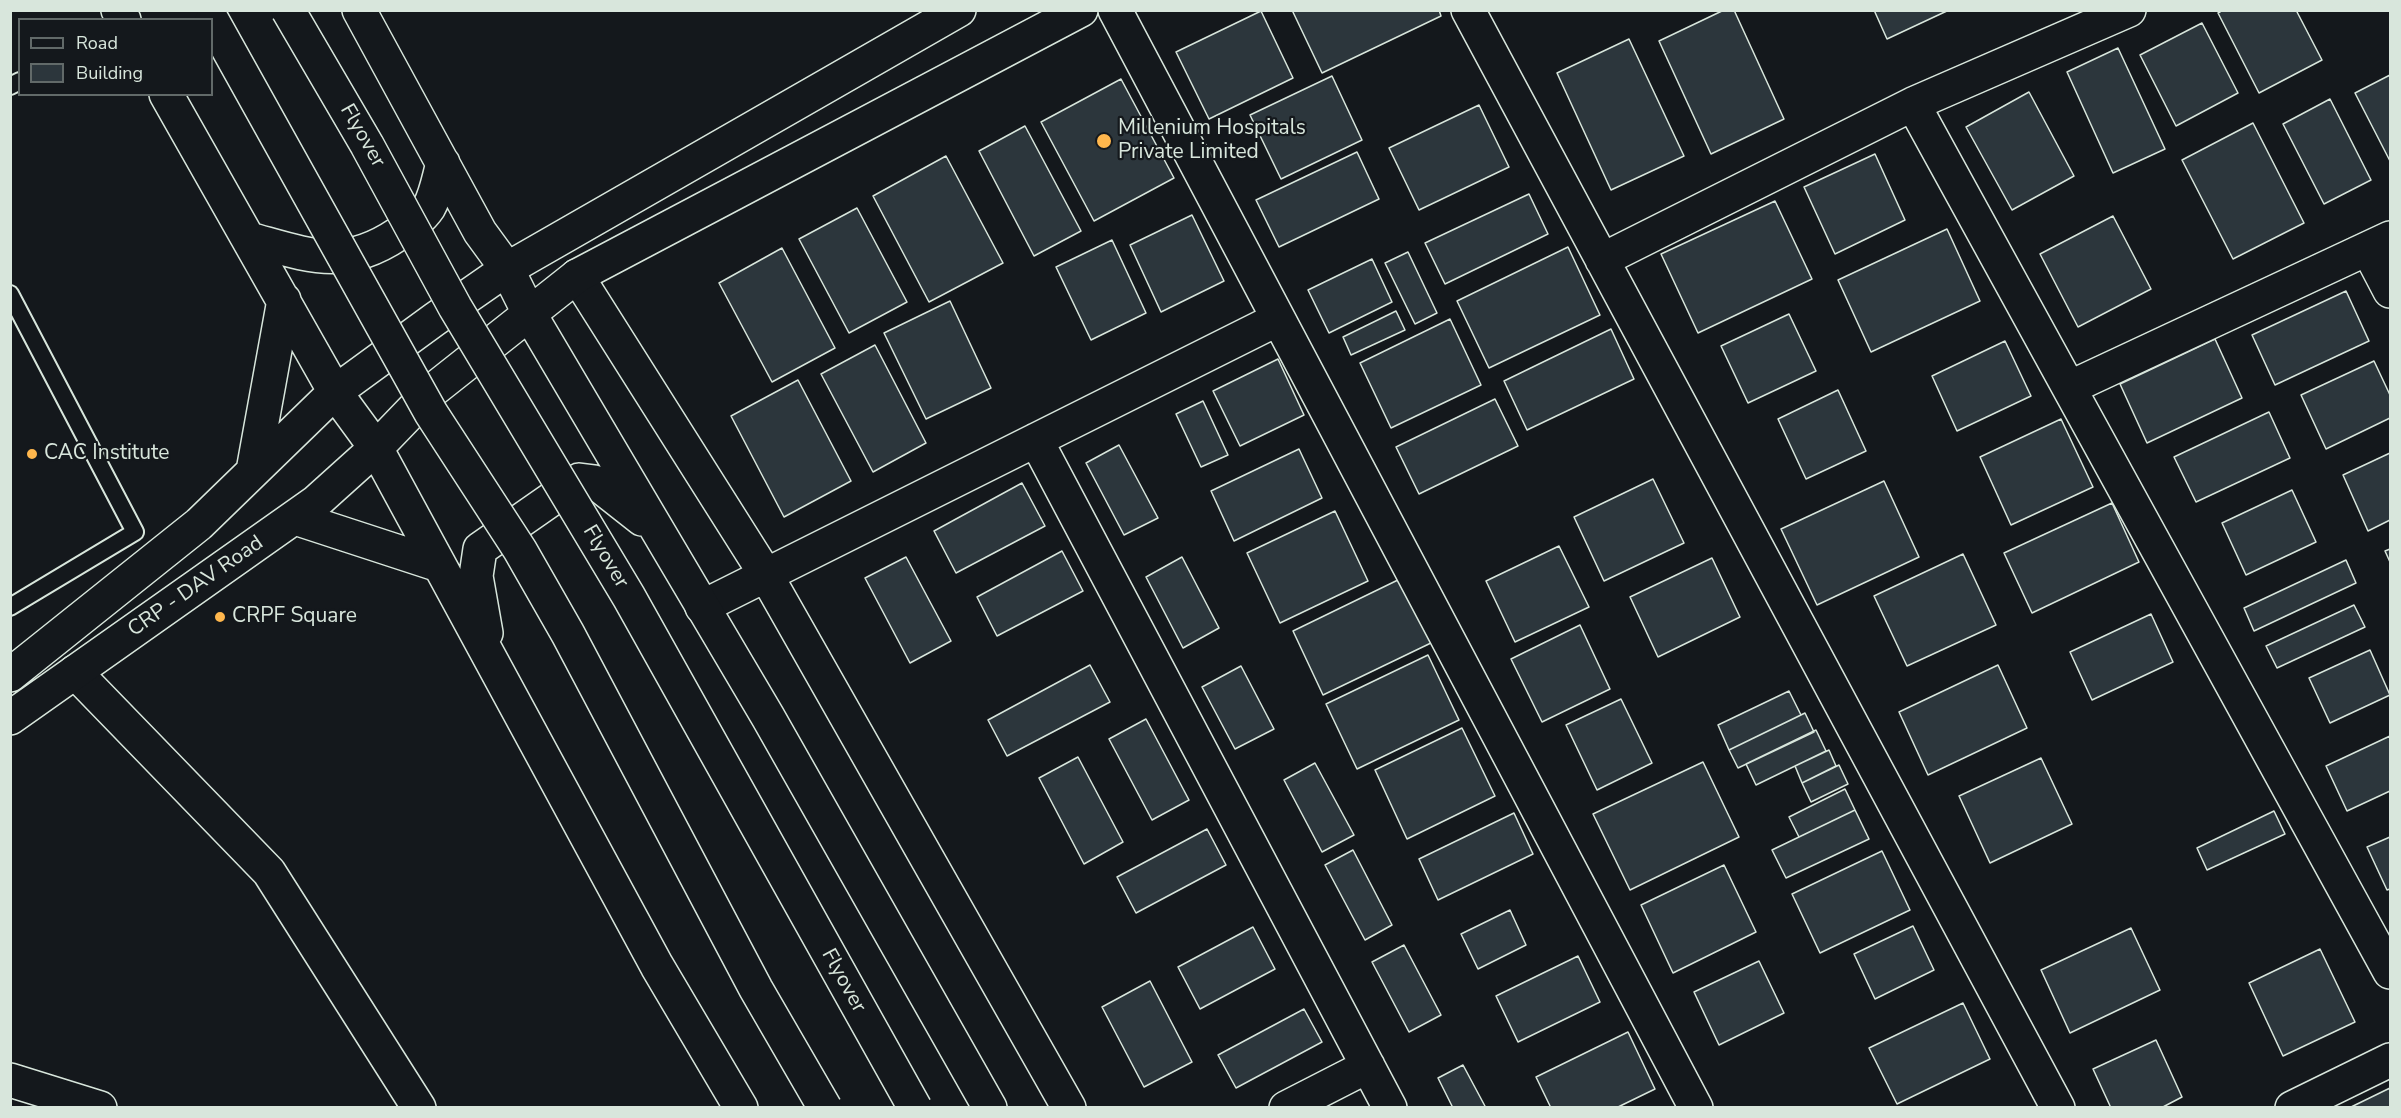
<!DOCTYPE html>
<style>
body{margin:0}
#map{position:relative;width:2401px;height:1118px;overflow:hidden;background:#14181c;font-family:"Nunito Sans",sans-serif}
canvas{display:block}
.frame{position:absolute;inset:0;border:12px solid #d8e6dc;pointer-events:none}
.legend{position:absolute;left:18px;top:18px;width:195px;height:78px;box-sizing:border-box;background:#14181c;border:2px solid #626a69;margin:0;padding:8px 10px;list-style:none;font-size:18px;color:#d8e6dc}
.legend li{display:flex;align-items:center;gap:12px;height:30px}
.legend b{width:30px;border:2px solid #626a69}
</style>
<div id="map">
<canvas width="2401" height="1118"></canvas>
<div class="frame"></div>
<ul class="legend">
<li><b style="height:8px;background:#14181c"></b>Road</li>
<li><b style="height:16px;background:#2c363c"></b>Building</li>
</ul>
</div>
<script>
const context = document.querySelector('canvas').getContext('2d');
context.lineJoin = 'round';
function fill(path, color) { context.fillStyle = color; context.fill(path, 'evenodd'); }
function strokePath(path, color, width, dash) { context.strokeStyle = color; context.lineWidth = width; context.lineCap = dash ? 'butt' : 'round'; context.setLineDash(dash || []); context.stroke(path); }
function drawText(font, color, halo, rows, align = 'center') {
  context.font = font + ' "Nunito Sans",sans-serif'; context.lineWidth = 4.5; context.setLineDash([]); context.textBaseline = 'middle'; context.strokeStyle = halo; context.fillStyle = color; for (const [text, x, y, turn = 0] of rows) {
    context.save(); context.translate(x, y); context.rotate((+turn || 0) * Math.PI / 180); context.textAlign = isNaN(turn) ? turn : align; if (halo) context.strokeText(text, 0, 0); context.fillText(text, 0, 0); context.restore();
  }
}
const building = new Path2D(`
 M1292,10H1439L1441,16L1322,73Z
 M1724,10H1734L1784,119L1711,154L1659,41Z
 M1874,10H1949L1887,39Z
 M2223,10H2296L2322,60L2259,93L2218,13Z
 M1261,11L1293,78L1209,119L1176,52Z
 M2202,23L2238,93L2176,126L2140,55Z
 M1629,39L1684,156L1611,190L1557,73Z
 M2118,48L2165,149L2113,173L2067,72Z
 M2390,75V161L2355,93Z
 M1332,76L1362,140L1281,179L1250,115Z
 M1121,79L1174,178L1094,221L1041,122Z
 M2029,92L2074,176L2012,210L1966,127Z
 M2330,99L2371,180L2324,204L2283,124Z
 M1479,105L1509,167L1419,210L1389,148Z
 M2253,123L2304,223L2233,259L2182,160Z
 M1025,126L1081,231L1034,256L979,151Z
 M1357,152L1379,199L1279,247L1256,200Z
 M1875,154L1905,220L1835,254L1804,187Z
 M946,156L1003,263L929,302L873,196Z
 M1529,194L1548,234L1445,284L1425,243Z
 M1775,201L1812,279L1698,333L1661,254Z
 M857,208L907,302L849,333L799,239Z
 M1192,215L1224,281L1161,312L1130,245Z
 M2113,216L2151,289L2078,327L2040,254Z
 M1947,229L1980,301L1871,352L1838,280Z
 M1112,240L1146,313L1091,340L1056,267Z
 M1568,247L1600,315L1489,368L1457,301Z
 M782,248L835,348L772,382L719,283Z
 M1408,252L1437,313L1415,324L1385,263Z
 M1372,259L1392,302L1329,333L1308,290Z
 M2346,291L2369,341L2275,385L2252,335Z
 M950,301L991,388L926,419L884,333Z
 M1396,311L1405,330L1351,355L1343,337Z
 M1789,314L1816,371L1748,403L1721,346Z
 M1450,319L1481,385L1391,428L1360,363Z
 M1611,329L1634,379L1527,430L1504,381Z
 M2215,339L2242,398L2147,443L2120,384Z
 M2005,341L2031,396L1957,431L1932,376Z
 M875,345L926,443L873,472L821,374Z
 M1278,359L1304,415L1240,446L1213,391Z
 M2374,361L2390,395V418L2326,449L2301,395Z
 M798,380L851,481L784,517L731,416Z
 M1838,390L1866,451L1806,479L1778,419Z
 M1495,399L1518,446L1419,494L1396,447Z
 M1203,401L1228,455L1201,467L1176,414Z
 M2269,412L2290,458L2196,502L2174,457Z
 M2061,419L2093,487L2011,525L1980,457Z
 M1119,445L1158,518L1124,535L1086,463Z
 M1299,449L1322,498L1234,541L1211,491Z
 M2390,453V520L2368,531L2343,475Z
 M1653,479L1684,543L1604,581L1574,517Z
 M1884,481L1919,557L1817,605L1781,529Z
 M1022,483L1045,526L956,573L934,531Z
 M2292,490L2316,542L2246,575L2222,523Z
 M2112,503L2139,562L2032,613L2004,553Z
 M1335,511L1368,581L1280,623L1247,553Z
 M1559,546L1589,607L1515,642L1486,581Z
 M2390,549V562L2385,551Z
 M1062,551L1083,591L997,636L977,597Z
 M1963,554L1996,625L1907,666L1874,596Z
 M906,557L951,641L910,663L865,578Z
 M1182,557L1219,628L1183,648L1146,577Z
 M1712,558L1740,617L1658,657L1630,597Z
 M2346,560L2356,583L2254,631L2244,608Z
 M1402,578L1433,642L1323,695L1293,631Z
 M2354,605L2365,627L2277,668L2266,646Z
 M2151,614L2173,662L2092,700L2070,652Z
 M1580,625L1610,689L1542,722L1511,659Z
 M2370,650L2390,695L2330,723L2309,678Z
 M1428,655L1459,720L1357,769L1326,704Z
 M1090,665L1110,702L1007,756L988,720Z
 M1998,665L2027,728L1928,775L1899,712Z
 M1241,666L1274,729L1235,749L1202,687Z
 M1789,691L1801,715L1729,750L1718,725Z
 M1621,699L1652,763L1597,790L1566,725Z
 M1805,713L1814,732L1738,768L1729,750Z
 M1146,719L1189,800L1152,820L1109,739Z
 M1462,728L1495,796L1407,839L1375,770Z
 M1816,730L1826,751L1756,785L1746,764Z
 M2390,736V791L2347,811L2326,766Z
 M1829,750L1836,766L1802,783L1795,766Z
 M1078,757L1123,842L1084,864L1039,778Z
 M2041,758L2072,824L1990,863L1959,796Z
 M1703,762L1739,837L1630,890L1593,814Z
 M1315,763L1354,835L1322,852L1284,780Z
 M1839,765L1848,784L1811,802L1802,783Z
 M1845,789L1855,810L1799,837L1789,817Z
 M1855,810L1869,839L1786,878L1772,850Z
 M2274,811L2285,834L2207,870L2197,848Z
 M1514,813L1533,854L1438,900L1419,859Z
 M1207,829L1226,865L1136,913L1117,877Z
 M2390,837V889L2387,890L2367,847Z
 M1353,850L1392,925L1365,940L1325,865Z
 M1882,851L1910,910L1820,953L1792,894Z
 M1724,865L1756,932L1673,973L1641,905Z
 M1510,910L1526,945L1478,969L1461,934Z
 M1913,926L1934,970L1875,999L1854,954Z
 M1253,927L1275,969L1200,1009L1178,967Z
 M2131,928L2160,990L2070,1033L2041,970Z
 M1404,945L1441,1015L1409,1032L1372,962Z
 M2320,949L2355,1022L2283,1056L2249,983Z
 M1578,956L1600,1002L1518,1042L1496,996Z
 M1759,961L1784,1013L1719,1045L1694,992Z
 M1150,981L1192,1062L1144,1087L1102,1007Z
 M1963,1003L1990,1059L1897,1104L1869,1048Z
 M1304,1009L1322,1042L1236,1088L1218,1055Z
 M1628,1032L1655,1089L1616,1108H1551L1536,1077Z
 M2156,1040L2182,1097L2161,1108H2111L2093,1069Z
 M1463,1065L1486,1108H1453L1438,1078Z
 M2390,1088V1108H2349Z`);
fill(building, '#2c363c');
strokePath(building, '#d8e6dc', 1.5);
const service = new Path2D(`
 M10,86L20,81
 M10,294L135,532L10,607`);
const minor = new Path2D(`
 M1115,10L1696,1108
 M1468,10L2058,1108
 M1913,104L2390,972
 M2368,249L2390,291
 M1602,260L1913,104L2129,10
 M577,276L766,575L1069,1108
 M2069,388L2390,238
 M1036,440L1390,1108
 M702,607L1278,319
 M75,672L269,872L419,1108
 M10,1080L100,1108
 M1286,1108L1368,1066
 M2292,1108L2390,1060`);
const tertiary = new Path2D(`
 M118,10L124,20
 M359,10L480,232L507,269L529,313L768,717L990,1108
 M166,94L335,392L376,448L657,966L741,1108
 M249,239C308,255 343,271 398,234C410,226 421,219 429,207C436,195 439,177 443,163
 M253,471L284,300
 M295,518L439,565
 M486,633L476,576L480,549L579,480L595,482L642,519
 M10,675L199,524L335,392L435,319L507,269L959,10
 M10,718L316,502L376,448L428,394L577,276L1081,10`);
strokePath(service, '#d8e6dc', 20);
strokePath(minor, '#d8e6dc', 36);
strokePath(tertiary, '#d8e6dc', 36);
strokePath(service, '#14181c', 16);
strokePath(minor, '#14181c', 33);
strokePath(tertiary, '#14181c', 33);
const trunkBridge = new Path2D(`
 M288,10L367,145L455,307L629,597L915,1108
 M212,20L431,413L520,550L568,634L756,989L825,1108`);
strokePath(trunkBridge, '#d8e6dc', 36, []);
strokePath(trunkBridge, '#14181c', 33);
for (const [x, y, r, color] of [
 [1104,141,8,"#ffb74d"],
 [32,454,6,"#ffb74d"],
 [220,617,6,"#ffb74d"]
]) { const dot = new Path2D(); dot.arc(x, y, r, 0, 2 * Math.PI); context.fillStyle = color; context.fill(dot); strokePath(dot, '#14181c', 2); }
drawText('21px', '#d8e6dc', '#14181c', [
 ["Millenium Hospitals",1118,129],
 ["Private Limited",1118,153],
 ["CAC Institute",44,454],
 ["CRPF Square",232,617]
], 'left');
drawText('21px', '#d8e6dc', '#14181c', [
 ["Flyover",362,136,60],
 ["Flyover",605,557,59],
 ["CRP - DAV Road",196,587,-35],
 ["Flyover",843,981,61]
]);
</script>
